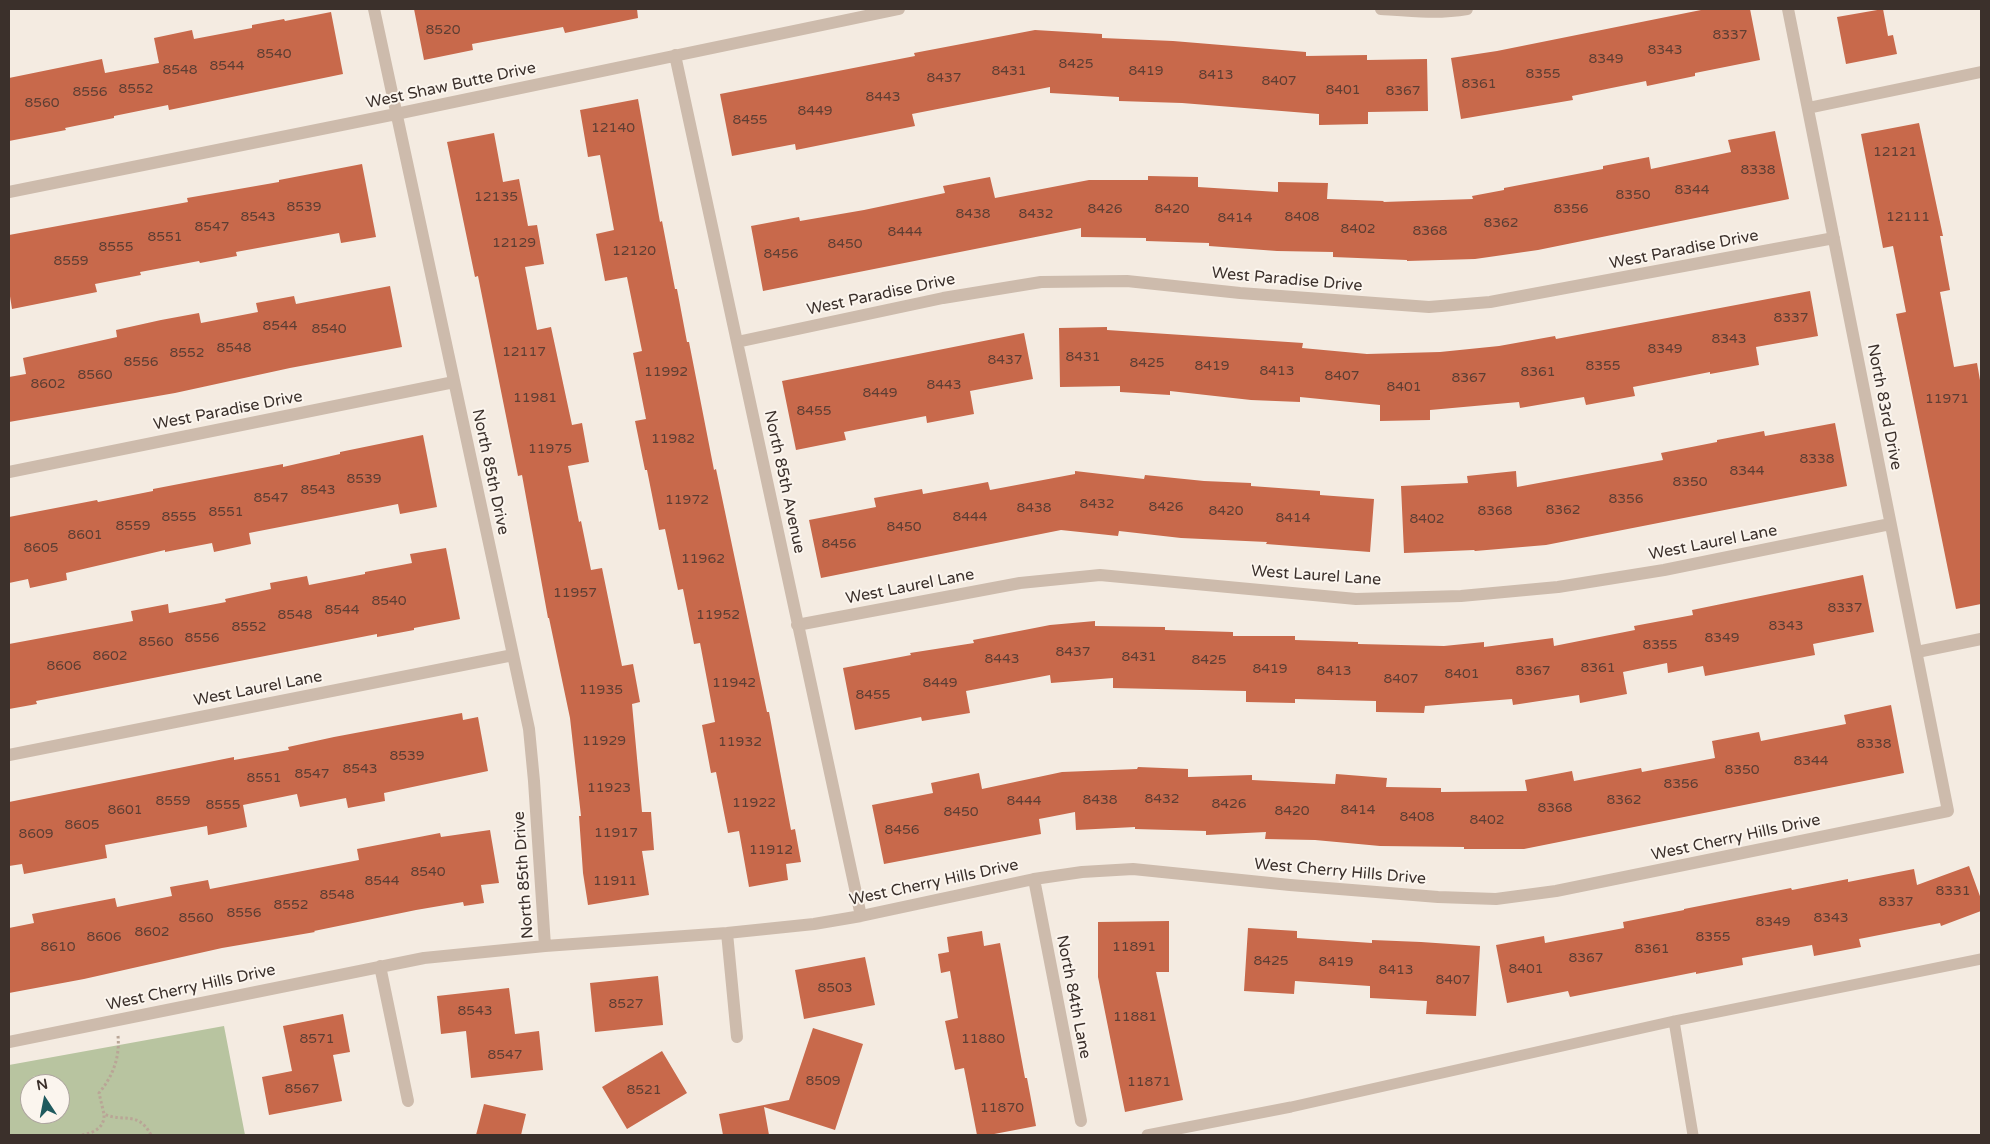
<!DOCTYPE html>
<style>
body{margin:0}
#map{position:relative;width:1990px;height:1144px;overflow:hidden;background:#f4ebe1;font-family:"Varela Round",sans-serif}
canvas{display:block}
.frame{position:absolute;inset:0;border:10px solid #3b302b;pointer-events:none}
.north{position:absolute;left:20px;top:1074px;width:50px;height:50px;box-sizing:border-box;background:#fbf5ee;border:1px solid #aea6a0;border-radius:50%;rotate:349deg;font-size:14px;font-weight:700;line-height:20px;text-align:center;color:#3b302b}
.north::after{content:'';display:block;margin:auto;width:18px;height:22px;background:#1f5a5e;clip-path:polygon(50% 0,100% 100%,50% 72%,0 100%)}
</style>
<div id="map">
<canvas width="1990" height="1144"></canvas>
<div class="frame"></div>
<div class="north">N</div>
</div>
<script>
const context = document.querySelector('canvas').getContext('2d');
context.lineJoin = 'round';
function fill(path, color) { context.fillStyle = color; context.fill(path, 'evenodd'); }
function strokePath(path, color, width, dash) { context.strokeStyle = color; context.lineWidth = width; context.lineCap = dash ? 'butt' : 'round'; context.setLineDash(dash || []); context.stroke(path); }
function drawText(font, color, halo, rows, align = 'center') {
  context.font = font + ' "Varela Round",sans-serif'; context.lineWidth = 4; context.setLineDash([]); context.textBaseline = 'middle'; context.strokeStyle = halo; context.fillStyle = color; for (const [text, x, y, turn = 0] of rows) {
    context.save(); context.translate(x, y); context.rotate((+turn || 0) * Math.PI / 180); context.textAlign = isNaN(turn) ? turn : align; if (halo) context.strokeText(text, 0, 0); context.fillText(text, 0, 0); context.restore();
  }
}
fill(new Path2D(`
 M224,1026L245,1135H9V1065ZM30,1084H60V1114H30Z`), '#b8c4a0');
fill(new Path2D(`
 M414,9H637L638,18L565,33L563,27L472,44L473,50L424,60Z
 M1706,9H1750L1760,60L1695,73V76L1647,86L1646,81L1572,96L1573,100L1461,119L1451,58L1497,51Z
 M1883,9L1888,36L1893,35L1897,54L1846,64L1837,17Z
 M331,12L343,74L169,110L168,105L114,116V118L65,128L66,130L9,141V78L102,59L105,73L159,63L154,38L192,30L194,39L252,28V25L284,19L285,21Z
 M1035,30L1102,34V38L1173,41L1306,52V56L1367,55V60L1427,59L1428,111L1368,112V124L1319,125V114L1182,103L1119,101V97L1050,93V87L912,114L915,126L796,150L795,144L732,156L720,94L915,56L914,53Z
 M638,99L660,222L662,221L675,289H677L687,342H689L714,470L716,469L767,712H769L791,830L795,829L801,862L786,864L788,880L749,887L739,831L728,833L716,772L711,773L702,725L715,722L700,643L694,644L683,589L678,590L665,529L659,530L647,470H645L635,421L646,419L633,353L642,351L627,277L605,281L596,234L614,230L600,155L588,157L580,110Z
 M1919,123L1943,236H1940L1950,290L1940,292L1954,367L1977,363L1981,386V604L1956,609L1896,314L1906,312L1893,246L1883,248L1861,134Z
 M1775,131L1789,199L1538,250L1475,259L1407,261V260L1333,257V252L1277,251L1209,246V243L1146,241V238L1081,237V228L763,291L751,226L799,217L800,221L864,210L945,193L943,186L990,177L995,198L1089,180H1148V176L1198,177V187L1278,192V182L1328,183L1327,199L1384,201L1383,202L1473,199L1472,196L1504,190V188L1603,169V166L1649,157L1651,169L1731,152L1728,140Z
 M494,133L503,182L519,179L528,226L537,225L544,264L525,267L537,330L551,327L572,425L582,423L589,462L568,466L579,522L581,521L591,570L602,568L622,666L633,664L640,702L632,704L642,812H651L654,850L642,851L649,895L588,905L583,873L579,816H581L570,718L549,618H548L522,475L518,476L478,276L475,277L447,142Z
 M362,164L376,237L341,243L339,233L236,252L237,256L200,263L199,261L140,272L141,275L95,284L97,292L12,309L9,290V235L188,202L187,198L279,182V180Z
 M390,286L402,347L290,368L175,393L9,422V377L26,374L23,358L117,337L116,330L161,320L199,313L201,323L258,312L256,303L294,296L296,304Z
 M1810,291L1818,336L1756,347L1759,365L1710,374V372L1633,387L1635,396L1586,405L1584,397L1520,408L1519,402L1430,410V420L1380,421V405L1300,397V402L1251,400L1170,391V395L1120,392V386L1060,387L1059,328L1107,327V330L1303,343L1302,348L1367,354L1440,352L1499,346L1555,336L1556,339Z
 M1024,333L1033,379L970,391L974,414L927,423L926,416L844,432L846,440L796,450L782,381Z
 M1835,423L1847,486L1546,545L1475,551L1474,550L1404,553L1401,486L1468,483L1467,476L1516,471L1517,487L1663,460L1661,453L1717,442V440L1764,431L1765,436Z
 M423,435L437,507L400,514L398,504L249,533L251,544L214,552L212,543L165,552V550L66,573L67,580L30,588L28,579L9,583V517L97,500L98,502L153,491V489L283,464V467L340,454V452Z
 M1075,471L1144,479L1145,475L1204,481L1251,483V486L1320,491V495L1374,499L1370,552L1266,544L1267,542L1181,538L1119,531L1118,536L1061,530L821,578L809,520L876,507L874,498L922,489L923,494L988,482L990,490L1075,474Z
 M446,548L460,619L414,628V630L377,637V634L36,701L37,704L9,709V644L133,621L131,611L168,604L169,613L226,602L225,599L271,589L270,583L307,576L309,585L365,574V572L412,563L410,554Z
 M1863,575L1874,632L1813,644L1815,655L1705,676L1703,666L1668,673L1667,663L1623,672L1627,694L1580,703L1579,695L1513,705L1512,699L1425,706L1424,713L1376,712V701L1295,699V703L1246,702V691L1113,688V678L1051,683L1050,675L966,691L970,713L922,721L921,717L855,730L843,668L911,655L910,653L974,643L973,640L1050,625L1095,621V626L1165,627V630L1233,632V636H1295V640L1358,642V644L1444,646L1484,642V647L1553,638L1554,646L1635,630L1634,626L1693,615L1692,610Z
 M1891,705L1904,773L1524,849H1464V847L1380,846L1315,840L1265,839L1266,832L1206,835V831L1135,829V827L1076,830L1075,812L1039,819L1041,834L884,864L872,805L933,793L931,783L979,773L982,789L1062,772L1137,769L1138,767L1188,769V777L1252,775V780L1335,784L1336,774L1387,778L1386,787L1441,788V792L1527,791L1525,780L1572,771L1574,781L1641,768L1642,772L1715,758L1712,741L1759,732L1761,741L1846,724L1844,715Z
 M462,713L463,720L478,717L488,771L384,793L385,801L348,808L346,798L300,807L297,794L243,805L247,827L208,835L207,826L105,845L107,858L24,874L22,864L9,866V802L234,757V760L289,750L288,747L334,737Z
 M490,830L499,883L481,885L484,903L464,906L463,902L416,910L314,931L315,932L222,948L84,979L9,993V928L34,923L32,914L115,898L117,907L172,896L170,887L208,880L210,889L359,860L357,849L440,833L441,837Z
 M1969,866L1981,899V911L1941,926L1940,923L1859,939L1861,947L1814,956L1812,945L1742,958L1743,965L1696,974V972L1570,997L1568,991L1507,1003L1496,945L1544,936L1545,943L1624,928L1623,922L1684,910V909L1791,888L1792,890L1848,879V882L1914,869L1917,885Z
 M1169,921V972H1156L1183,1100L1125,1112L1098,977V922Z
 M1248,928L1297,931V938L1372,943V940L1421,942L1480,946L1476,1016L1426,1014L1427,1001L1370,998V986L1295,981L1294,994L1244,991Z
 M982,931L984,946L1000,943L1025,1078H1027L1036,1126L989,1135H977L964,1068L955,1070L945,1021L958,1018L950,971L941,973L938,954L949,952L947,937Z
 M865,957L875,1005L804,1019L795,970Z
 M658,976L663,1025L595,1032L590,983Z
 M509,988L515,1034L539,1031L543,1070L471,1078L466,1031L441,1034L437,996Z
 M343,1014L350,1052L333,1055L342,1101L269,1115L262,1077L292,1071L283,1026Z
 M813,1028L863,1044L835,1130L764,1107L769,1135H723L719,1114L789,1100Z
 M662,1051L687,1093L627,1129L602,1087Z
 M484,1104L526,1114L521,1135H476Z`), '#c8694b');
strokePath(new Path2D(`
 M118,1036C120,1057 113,1076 99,1093L104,1114C123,1123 138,1110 151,1135
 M82,1135C93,1133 105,1128 104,1114`), '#b9a596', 3, [2.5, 2.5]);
strokePath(new Path2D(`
 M1674,1021L1693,1135
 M1147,1135L1291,1107L1674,1021L1981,959`), '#cdbbac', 11);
strokePath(new Path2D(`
 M374,9L529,729L534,781L545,946
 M1381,9C1409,11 1439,14 1467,9
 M675,55L861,916
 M1808,108L1981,72
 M9,192L396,114L899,9
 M737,342L943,298L1041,282L1127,281L1240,293L1429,307L1490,302L1834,238
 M9,472L454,382
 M797,625L1020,583L1100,575L1356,599L1461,596L1558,587L1664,570L1890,524
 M1917,652L1981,639
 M9,755L513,655
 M1034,879L1081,1121
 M727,933L737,1037
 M380,966L408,1101
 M9,1042L424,958L545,946L727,933L814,924L861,916L1034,879L1082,872L1133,869L1290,885L1438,897L1496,899L1556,891L1948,811L1788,9`), '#cdbbac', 12);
drawText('14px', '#5e3e33', null, [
 ["8520",443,30],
 ["8337",1730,35],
 ["8343",1665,50],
 ["8540",274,54],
 ["8349",1606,59],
 ["8425",1076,64],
 ["8544",227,66],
 ["8548",180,70],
 ["8431",1009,71],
 ["8419",1146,71],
 ["8355",1543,74],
 ["8413",1216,75],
 ["8437",944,78],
 ["8407",1279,81],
 ["8361",1479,84],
 ["8552",136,89],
 ["8401",1343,90],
 ["8367",1403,91],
 ["8556",90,92],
 ["8443",883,97],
 ["8560",42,103],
 ["8449",815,111],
 ["8455",750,120],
 ["12140",613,128],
 ["12121",1895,152],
 ["8338",1758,170],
 ["8344",1692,190],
 ["8350",1633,195],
 ["12135",496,197],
 ["8539",304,207],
 ["8426",1105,209],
 ["8420",1172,209],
 ["8356",1571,209],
 ["8438",973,214],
 ["8432",1036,214],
 ["8543",258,217],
 ["8408",1302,217],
 ["12111",1908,217],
 ["8414",1235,218],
 ["8362",1501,223],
 ["8547",212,227],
 ["8402",1358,229],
 ["8368",1430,231],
 ["8444",905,232],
 ["8551",165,237],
 ["12129",514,243],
 ["8450",845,244],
 ["8555",116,247],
 ["12120",634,251],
 ["8456",781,254],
 ["8559",71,261],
 ["8337",1791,318],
 ["8544",280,326],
 ["8540",329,329],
 ["8343",1729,339],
 ["8548",234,348],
 ["8349",1665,349],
 ["12117",524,352],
 ["8552",187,353],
 ["8431",1083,357],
 ["8437",1005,360],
 ["8556",141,362],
 ["8425",1147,363],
 ["8419",1212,366],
 ["8355",1603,366],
 ["8413",1277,371],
 ["11992",666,372],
 ["8361",1538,372],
 ["8560",95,375],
 ["8407",1342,376],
 ["8367",1469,378],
 ["8602",48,384],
 ["8443",944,385],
 ["8401",1404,387],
 ["8449",880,393],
 ["11981",535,398],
 ["11971",1947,399],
 ["8455",814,411],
 ["11982",673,439],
 ["11975",550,449],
 ["8338",1817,459],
 ["8344",1747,471],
 ["8539",364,479],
 ["8350",1690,482],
 ["8543",318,490],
 ["8547",271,498],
 ["8356",1626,499],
 ["11972",687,500],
 ["8432",1097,504],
 ["8426",1166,507],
 ["8438",1034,508],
 ["8362",1563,510],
 ["8420",1226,511],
 ["8368",1495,511],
 ["8551",226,512],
 ["8555",179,517],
 ["8444",970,517],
 ["8414",1293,518],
 ["8402",1427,519],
 ["8559",133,526],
 ["8450",904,527],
 ["8601",85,535],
 ["8456",839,544],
 ["8605",41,548],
 ["11962",703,559],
 ["11957",575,593],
 ["8540",389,601],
 ["8337",1845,608],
 ["8544",342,610],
 ["8548",295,615],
 ["11952",718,615],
 ["8343",1786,626],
 ["8552",249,627],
 ["8556",202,638],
 ["8349",1722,638],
 ["8560",156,642],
 ["8355",1660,645],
 ["8437",1073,652],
 ["8602",110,656],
 ["8431",1139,657],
 ["8443",1002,659],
 ["8425",1209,660],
 ["8606",64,666],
 ["8361",1598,668],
 ["8419",1270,669],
 ["8413",1334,671],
 ["8367",1533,671],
 ["8401",1462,674],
 ["8407",1401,679],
 ["11942",734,683],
 ["8449",940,683],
 ["11935",601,690],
 ["8455",873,695],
 ["11929",604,741],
 ["11932",740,742],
 ["8338",1874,744],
 ["8539",407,756],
 ["8344",1811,761],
 ["8543",360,769],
 ["8350",1742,770],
 ["8547",312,774],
 ["8551",264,778],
 ["8356",1681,784],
 ["11923",609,788],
 ["8432",1162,799],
 ["8438",1100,800],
 ["8362",1624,800],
 ["8559",173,801],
 ["8444",1024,801],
 ["11922",754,803],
 ["8426",1229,804],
 ["8555",223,805],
 ["8368",1555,808],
 ["8601",125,810],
 ["8414",1358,810],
 ["8420",1292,811],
 ["8450",961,812],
 ["8408",1417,817],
 ["8402",1487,820],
 ["8605",82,825],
 ["8456",902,830],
 ["11917",616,833],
 ["8609",36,834],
 ["11912",771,850],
 ["8540",428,872],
 ["8544",382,881],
 ["11911",615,881],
 ["8331",1953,891],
 ["8548",337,895],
 ["8337",1896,902],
 ["8552",291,905],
 ["8556",244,913],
 ["8560",196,918],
 ["8343",1831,918],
 ["8349",1773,922],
 ["8602",152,932],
 ["8606",104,937],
 ["8355",1713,937],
 ["8610",58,947],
 ["11891",1134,947],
 ["8361",1652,949],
 ["8367",1586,958],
 ["8425",1271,961],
 ["8419",1336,962],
 ["8401",1526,969],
 ["8413",1396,970],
 ["8407",1453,980],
 ["8503",835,988],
 ["8527",626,1004],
 ["8543",475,1011],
 ["11881",1135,1017],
 ["8571",317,1039],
 ["11880",983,1039],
 ["8547",505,1055],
 ["8509",823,1081],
 ["11871",1149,1082],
 ["8567",302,1089],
 ["8521",644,1090],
 ["11870",1002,1108]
]);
drawText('16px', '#3b302b', '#fbf5ee', [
 ["West Shaw Butte Drive",451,86,-12],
 ["West Paradise Drive",1684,250,-11],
 ["West Paradise Drive",1287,280,5],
 ["West Paradise Drive",881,295,-12],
 ["North 83rd Drive",1884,407,79],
 ["West Paradise Drive",228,411,-11],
 ["North 85th Drive",490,472,78],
 ["North 85th Avenue",784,482,78],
 ["West Laurel Lane",1713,543,-11],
 ["West Laurel Lane",1316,576,4],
 ["West Laurel Lane",910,587,-11],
 ["West Laurel Lane",258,689,-11],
 ["West Cherry Hills Drive",1736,838,-12],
 ["West Cherry Hills Drive",1340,872,5],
 ["North 85th Drive",524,875,-94],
 ["West Cherry Hills Drive",934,883,-12],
 ["West Cherry Hills Drive",191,988,-12],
 ["North 84th Lane",1073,997,79]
]);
</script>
